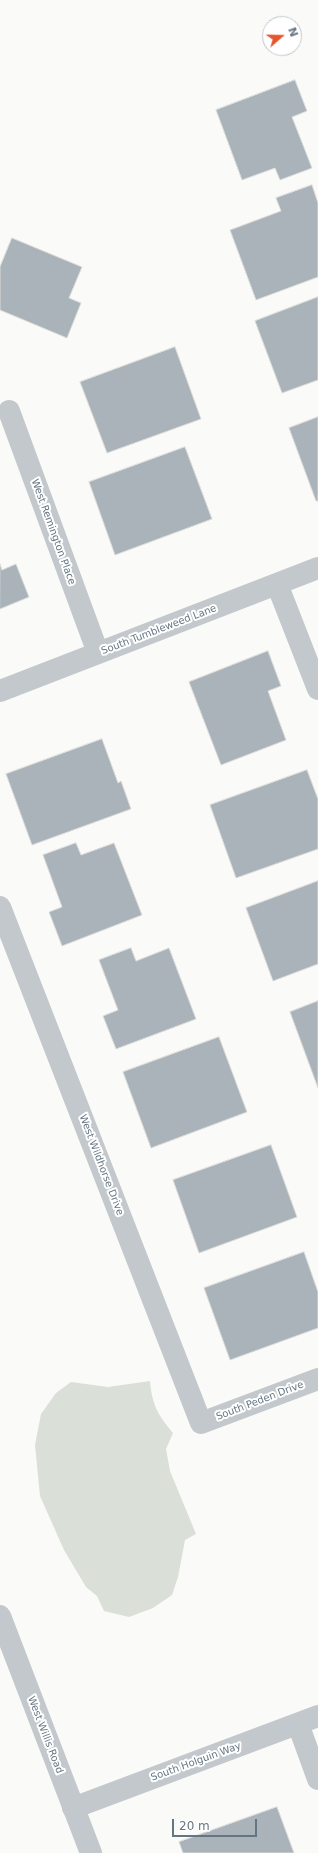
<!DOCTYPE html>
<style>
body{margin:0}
#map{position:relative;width:318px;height:1853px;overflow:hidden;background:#fafaf8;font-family:"DejaVu Sans",sans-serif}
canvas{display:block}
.north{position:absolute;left:262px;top:16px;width:40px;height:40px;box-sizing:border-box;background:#fff;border:1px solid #c1c8cd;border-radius:50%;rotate:70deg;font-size:11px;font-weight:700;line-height:16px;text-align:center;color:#657683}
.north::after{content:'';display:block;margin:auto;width:14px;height:18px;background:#e4572e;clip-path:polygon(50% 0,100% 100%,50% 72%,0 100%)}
.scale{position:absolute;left:172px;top:1819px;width:85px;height:18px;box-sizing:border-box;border:2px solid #657683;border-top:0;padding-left:5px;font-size:12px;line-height:14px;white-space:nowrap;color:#657683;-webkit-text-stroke:3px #fff;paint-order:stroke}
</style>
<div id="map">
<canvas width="318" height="1853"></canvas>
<div class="north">N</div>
<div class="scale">20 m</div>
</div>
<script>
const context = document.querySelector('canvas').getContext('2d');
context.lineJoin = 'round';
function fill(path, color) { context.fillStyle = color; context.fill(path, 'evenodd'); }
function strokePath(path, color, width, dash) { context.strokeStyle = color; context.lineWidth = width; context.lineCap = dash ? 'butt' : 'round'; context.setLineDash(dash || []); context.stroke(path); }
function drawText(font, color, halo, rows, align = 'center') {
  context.font = font + ' "DejaVu Sans",sans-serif'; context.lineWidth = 4; context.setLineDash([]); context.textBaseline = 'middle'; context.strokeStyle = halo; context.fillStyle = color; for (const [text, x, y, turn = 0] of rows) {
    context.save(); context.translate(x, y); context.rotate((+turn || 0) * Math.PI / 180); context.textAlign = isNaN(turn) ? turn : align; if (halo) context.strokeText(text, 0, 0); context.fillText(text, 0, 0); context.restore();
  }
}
fill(new Path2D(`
 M150,1381C152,1405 158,1415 173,1433L166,1449L170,1471L196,1534L185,1540L178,1577L172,1595L153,1608L129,1617L104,1611L97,1596L86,1587L64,1550L40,1496L35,1445L41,1414L56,1393L71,1382L108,1387Z`), '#dadfd7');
const building = new Path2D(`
 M295,80L307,111L292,117L312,168L280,180L275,168L242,180L216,110Z
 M312,185L318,203V277L256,300L230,230L281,211L276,198Z
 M12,238L82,267L69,298L81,303L67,338L0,310V267Z
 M318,297V380L282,393L255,321Z
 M175,347L201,419L107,453L80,382Z
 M318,417V501H316L289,428Z
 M185,447L212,519L115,555L89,482Z
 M0,564L2,570L16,564L29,597L0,609Z
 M268,651L281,686L268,691L286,740L221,765L189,682Z
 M102,739L118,783L121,781L131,809L32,845L6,774Z
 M307,770L318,799V849L236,878L210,805Z
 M76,843L81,855L114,843L142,915L62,946L49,912L62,907L43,855Z
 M318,881V964L273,981L246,908Z
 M131,948L136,961L169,948L196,1019L116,1049L103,1016L118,1010L99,960Z
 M318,1001V1088L290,1012Z
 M219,1037L247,1112L151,1148L123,1072Z
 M271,1145L297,1217L199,1253L173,1180Z
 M304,1252L318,1292V1328L230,1360L204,1288Z
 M277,1807L294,1853H183L179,1842Z`);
fill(building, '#aab3b9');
strokePath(building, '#dcdcda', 1);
strokePath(new Path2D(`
 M9,411L98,653
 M277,584L318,689
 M0,691L318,568
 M0,907L201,1423L318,1379
 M298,1724L318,1779
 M73,1808L318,1716`), '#c3c8cc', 22);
strokePath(new Path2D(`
 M0,1616L91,1853`), '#c3c8cc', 22);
drawText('10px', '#657683', '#fff', [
 ["West Remington Place",53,532,70],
 ["South Tumbleweed Lane",159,630,-21],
 ["West Wildhorse Drive",101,1165,69],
 ["South Peden Drive",260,1401,-21],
 ["West Willis Road",45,1735,69],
 ["South Holguin Way",196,1762,-20]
]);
</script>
